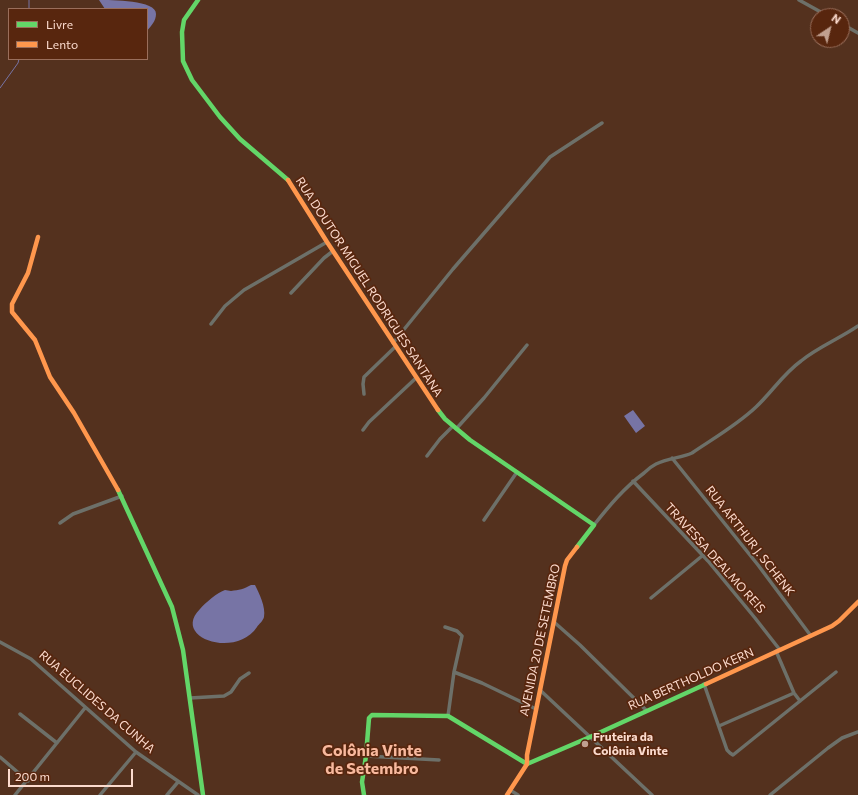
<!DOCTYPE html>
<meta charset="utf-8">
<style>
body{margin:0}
#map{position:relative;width:858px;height:795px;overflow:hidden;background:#54311e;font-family:Commissioner,sans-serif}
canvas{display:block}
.legend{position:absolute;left:8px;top:8px;width:140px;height:52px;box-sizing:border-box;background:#58260e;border:1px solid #9a6e5b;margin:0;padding:5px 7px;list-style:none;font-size:12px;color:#fcdbce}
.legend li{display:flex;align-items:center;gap:8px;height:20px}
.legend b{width:20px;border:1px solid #9a6e5b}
.north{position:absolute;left:810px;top:8px;width:40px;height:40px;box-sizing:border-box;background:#58260e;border:1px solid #9a6e5b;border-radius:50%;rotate:35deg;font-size:11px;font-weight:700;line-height:16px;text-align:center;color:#fcdbce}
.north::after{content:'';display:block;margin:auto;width:14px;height:18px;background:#c1a090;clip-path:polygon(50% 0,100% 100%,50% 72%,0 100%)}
.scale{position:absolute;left:8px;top:769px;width:125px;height:18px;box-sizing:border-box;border:2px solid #fcdbce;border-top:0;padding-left:5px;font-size:12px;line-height:14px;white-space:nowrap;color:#fcdbce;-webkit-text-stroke:3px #58260e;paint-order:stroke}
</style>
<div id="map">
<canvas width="858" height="795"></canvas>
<ul class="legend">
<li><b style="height:5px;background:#63d668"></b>Livre</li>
<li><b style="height:5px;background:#ff974d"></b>Lento</li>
</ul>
<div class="north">N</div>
<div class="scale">200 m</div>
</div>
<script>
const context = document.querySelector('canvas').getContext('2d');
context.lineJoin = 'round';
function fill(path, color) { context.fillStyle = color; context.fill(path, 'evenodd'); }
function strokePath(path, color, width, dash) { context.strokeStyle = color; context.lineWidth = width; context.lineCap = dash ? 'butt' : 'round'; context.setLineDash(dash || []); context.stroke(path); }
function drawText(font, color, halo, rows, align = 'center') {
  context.font = font + ' Commissioner,sans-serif'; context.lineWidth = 3.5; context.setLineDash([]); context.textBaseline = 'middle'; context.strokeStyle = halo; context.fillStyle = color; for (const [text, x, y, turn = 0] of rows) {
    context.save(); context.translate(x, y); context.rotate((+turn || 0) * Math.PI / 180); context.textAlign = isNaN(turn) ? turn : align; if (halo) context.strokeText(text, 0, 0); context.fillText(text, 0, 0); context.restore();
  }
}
fill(new Path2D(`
 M99,0C111,0 157,0 156,14C156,21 151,26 147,31V9H105Z
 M633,410L645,426L636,433L624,416Z
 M251,585H255C259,593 266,607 264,617C263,621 259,624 257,627C236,659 171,638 200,609C205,603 218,592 225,590C227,590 229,591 231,591C239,590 244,589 251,585Z`), '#7774a5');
strokePath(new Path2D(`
 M29,0V9
 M0,88L18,63L19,59`), '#7774a5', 1);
strokePath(new Path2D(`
 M799,0L828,16
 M842,24L858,33
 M291,293L324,258L333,251
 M211,324L225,306L244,290L327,242
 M393,343L453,269L550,157L602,123
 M364,394L363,384L364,377L395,347
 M456,429L484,398L527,345
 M363,430L369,422L416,378
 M427,456L440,439L453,426
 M672,458L758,565L811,636
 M633,481L708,561L755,618L780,650
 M484,520L517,472
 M60,523L73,514L122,496
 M594,525C609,506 624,488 644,473C648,469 652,466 656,464C668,458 681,458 692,453C714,438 737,425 756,407C772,392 783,374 801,361C818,347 839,339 858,326
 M651,598L702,556
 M554,622L580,645L646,710
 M445,627L457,631L462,636L454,672L448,716
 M0,642L31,659L136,752L198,795
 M776,651L794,693L800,701
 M454,672L482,683L536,709
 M704,684L727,750L730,753L733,755L836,672
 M540,690L652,795
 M190,698L224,696L231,692L240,679L249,673
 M20,714L57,743
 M719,726L794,693
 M366,756L439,760
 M0,757L28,781
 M510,790L518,795
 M15,795L85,708
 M100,795L136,752
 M167,795L178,782
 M770,795L828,748L842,738L858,732`), '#6d7069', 3.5);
strokePath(new Path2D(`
 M198,0L184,20L182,32L183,61L192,80L220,117L240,139L288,180
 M438,410L445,419L470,440L594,525L577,547
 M118,490L172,607L183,650L203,795
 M527,764L590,737L706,684
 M364,795L362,782L366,756L369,718L372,715L448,716L527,764`), '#63d668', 4.5);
strokePath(new Path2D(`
 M288,180L327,242L438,410
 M38,237L28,273L12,304V312L35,340L50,377L74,413L118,490
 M706,684L832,626L839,621L858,602
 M507,795L527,764V755L565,566L567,560L577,547`), '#ff974d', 4.5);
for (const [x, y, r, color] of [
 [585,744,4,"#c1a090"]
]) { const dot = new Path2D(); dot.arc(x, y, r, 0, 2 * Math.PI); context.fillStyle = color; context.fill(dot); strokePath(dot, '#58260e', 1.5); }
drawText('12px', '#fcdbce', '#58260e', [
 ["RUA DOUTOR MIGUEL RODRIGUES SANTANA",369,287,57],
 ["RUA ARTHUR J. SCHENK",750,541,52],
 ["TRAVESSA DEALMO REIS",715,558,48],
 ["AVENIDA 20 DE SETEMBRO",540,640,-78],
 ["RUA BERTHOLDO KERN",691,679,-24],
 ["RUA EUCLIDES DA CUNHA",97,702,41]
]);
drawText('bold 12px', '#fcdbce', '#58260e', [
 ["Fruteira da",593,737],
 ["Colônia Vinte",593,751]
], 'left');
drawText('bold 16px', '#f8b99e', '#58260e', [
 ["Colônia Vinte",372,751],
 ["de Setembro",372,769]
]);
</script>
